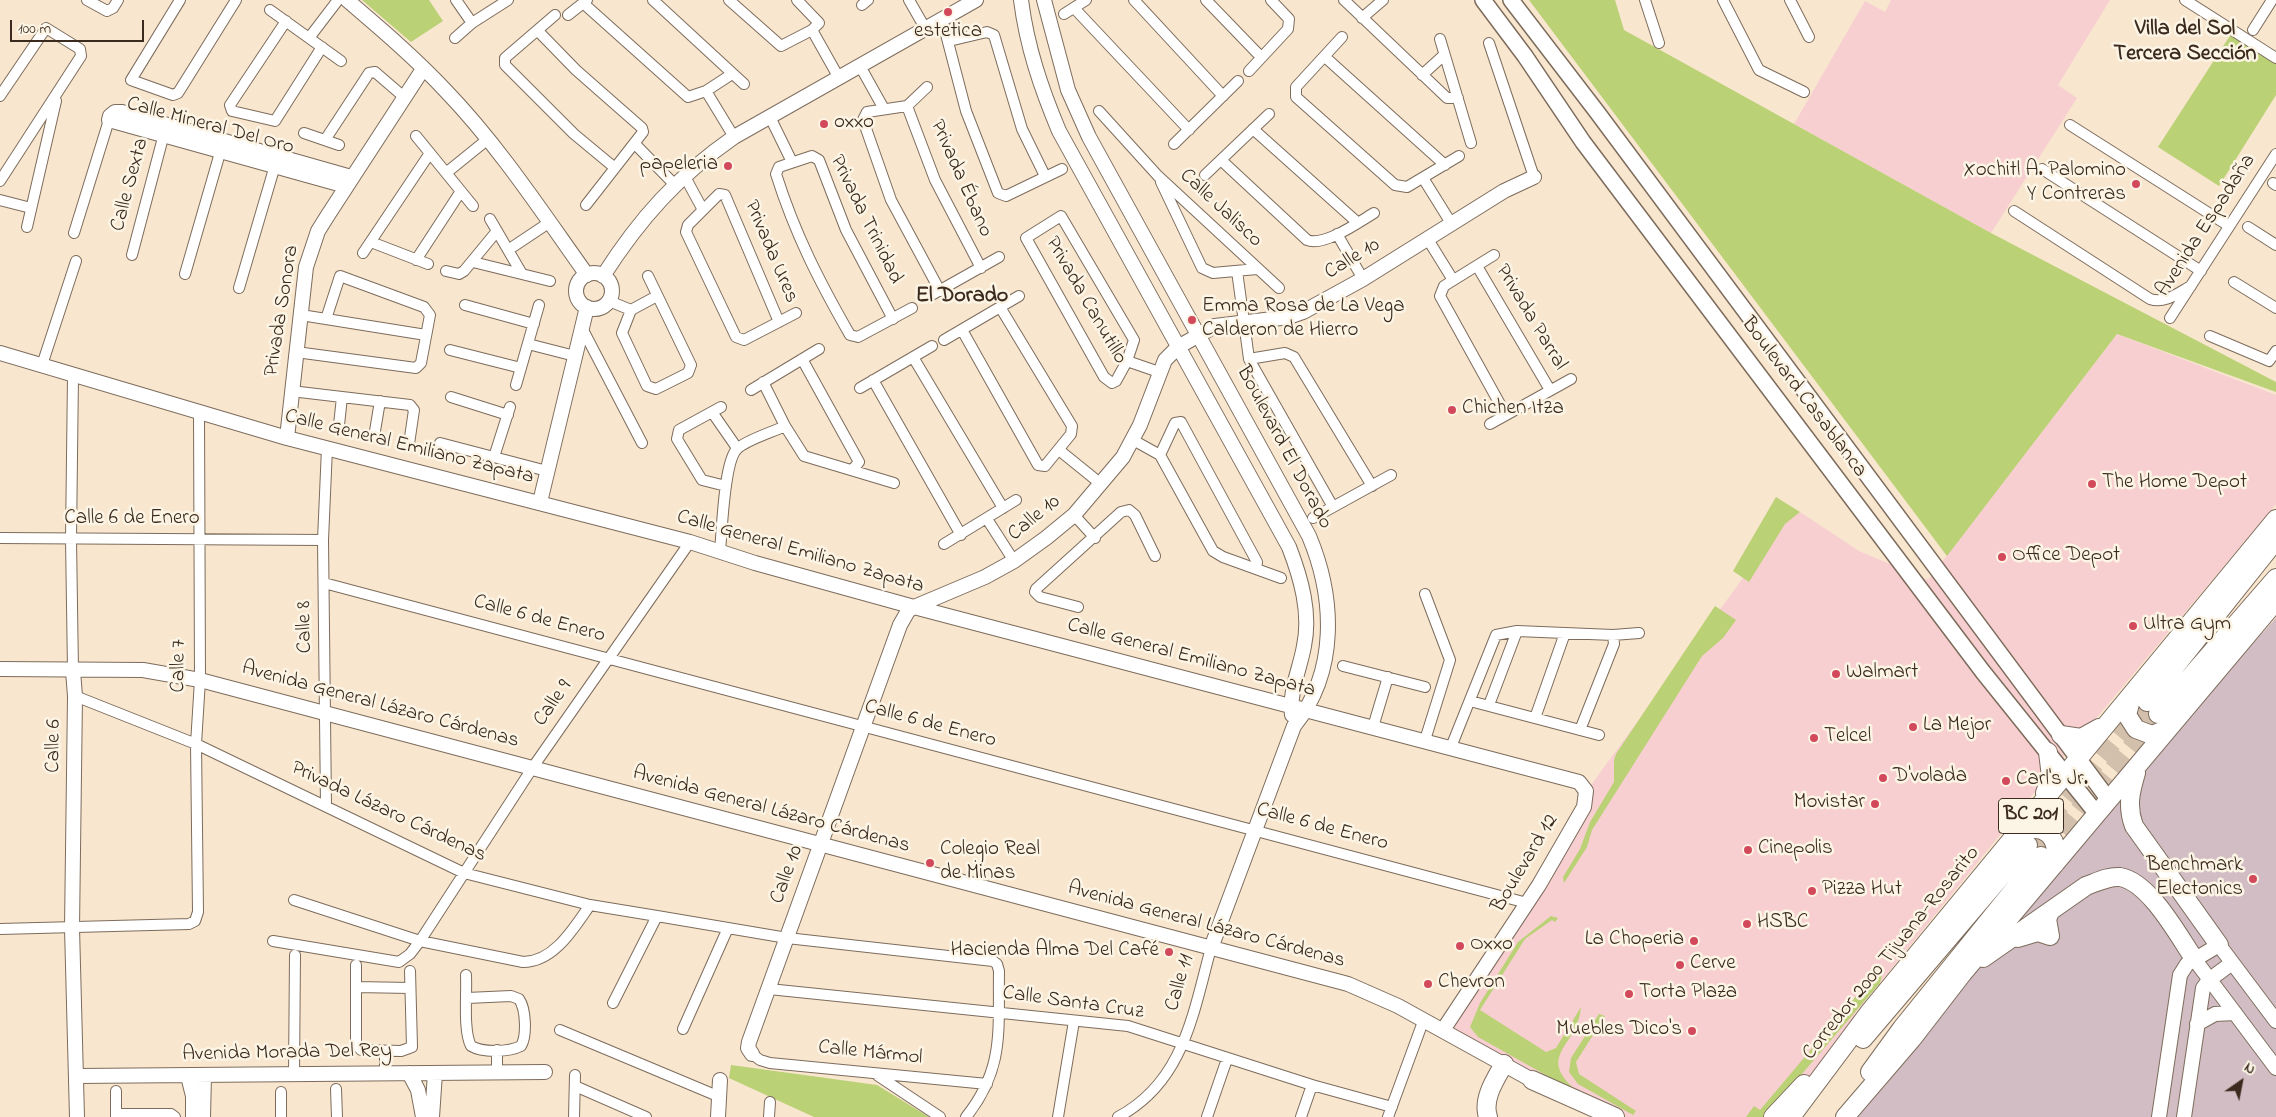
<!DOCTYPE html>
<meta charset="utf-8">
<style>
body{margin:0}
#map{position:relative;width:2276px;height:1117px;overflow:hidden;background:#f8e6cf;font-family:"Indie Flower",sans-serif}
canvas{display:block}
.north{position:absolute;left:2216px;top:1057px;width:50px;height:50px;-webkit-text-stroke:4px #fcf5e5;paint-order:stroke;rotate:33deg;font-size:14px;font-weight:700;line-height:20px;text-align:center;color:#3b2a1e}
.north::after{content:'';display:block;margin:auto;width:18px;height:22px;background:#3b2a1e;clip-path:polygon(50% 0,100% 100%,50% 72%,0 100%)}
.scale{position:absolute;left:10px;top:20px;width:134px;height:22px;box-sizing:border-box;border:2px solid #3b2a1e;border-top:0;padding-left:6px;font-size:15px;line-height:18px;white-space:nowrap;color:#3b2a1e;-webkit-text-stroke:4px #fcf5e5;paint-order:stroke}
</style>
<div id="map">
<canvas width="2276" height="1117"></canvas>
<div class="north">N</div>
<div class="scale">100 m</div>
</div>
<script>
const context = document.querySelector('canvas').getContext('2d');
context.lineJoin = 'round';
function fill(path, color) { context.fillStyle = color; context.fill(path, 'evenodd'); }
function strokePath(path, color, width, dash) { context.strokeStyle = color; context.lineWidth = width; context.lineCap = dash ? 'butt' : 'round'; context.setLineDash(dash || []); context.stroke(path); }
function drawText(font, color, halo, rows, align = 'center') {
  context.font = font + ' "Indie Flower",sans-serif'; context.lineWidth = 5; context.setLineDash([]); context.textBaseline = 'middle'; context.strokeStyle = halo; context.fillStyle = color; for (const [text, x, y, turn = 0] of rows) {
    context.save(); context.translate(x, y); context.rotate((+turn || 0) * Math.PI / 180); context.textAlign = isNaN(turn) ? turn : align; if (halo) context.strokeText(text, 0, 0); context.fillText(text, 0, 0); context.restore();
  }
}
fill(new Path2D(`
 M1891,0H2110L2058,85L2077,98L1991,233L1794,124L1865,1L1885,12Z
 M2117,334L2276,395V504L2051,772L1857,1011L1818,1082L1789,1117H1602L1437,1034L1583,811L1588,789L1782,525L1800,512L1859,551L1928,580Z`), '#f7cfd0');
fill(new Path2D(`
 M2276,618V1117H1858L2142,766Z`), '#d2bdc5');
fill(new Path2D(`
 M362,0H429L443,21L411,42Z
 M1529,0H1615L1624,30L1991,233L2276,382V392L2117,334L1947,556Z
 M2233,31L2276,58V95L2219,186L2158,147Z
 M1776,497L1800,512L1785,524L1749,582L1733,571Z
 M1715,606L1736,620L1723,638L1702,656L1592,830L1587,847L1564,883L1563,877L1580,849L1590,822L1614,782V760L1616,754Z
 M1551,916L1558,918L1555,922L1552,920L1525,939L1480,1010L1546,1052L1556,1048L1581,1007C1577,1050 1531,1055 1583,1096L1478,1037L1470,1027L1480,1003L1518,942Z
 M1879,969L1882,975L1880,983L1765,1117H1746L1754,1106L1760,1110Z
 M1599,1014L1605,1016L1576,1062L1579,1074L1636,1111L1633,1115L1578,1084L1569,1072L1571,1058Z
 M731,1065L877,1085L929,1117H814L729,1078Z`), '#bbd175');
strokePath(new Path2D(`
 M2032,840L2147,702
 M2044,852L2158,714`), '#d2c0ac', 18, [18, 9]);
const street = new Path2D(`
 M87,0L107,11L113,8L118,0
 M180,0L131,80L173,95L178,93L236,0
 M456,0L472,23
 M653,0L744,84
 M729,0L781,46L812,30L819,23L797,0
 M909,0L925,28
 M1134,0L1223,96
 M1206,0L1261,57
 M1344,0L1447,98H1458
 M1645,0L1659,43
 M1723,0L1759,70L1804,92
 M1790,0L1809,37
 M2185,0L2276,58
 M583,3L688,97L706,91L732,74
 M862,5L868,0
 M1074,8L1189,130
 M270,10L341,61
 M1064,14L1086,0
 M555,15L505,58V65L574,134L615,168
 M568,15L587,0
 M1362,18L1383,0
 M942,19L966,111L998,193L1006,196L1062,169
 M286,21L230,105L232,111L275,121L322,47
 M812,30L839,78
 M2253,30L2272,0
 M538,31L576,70L642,128L643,132L586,205
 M1342,37L1296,87V97L1395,185L1407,187L1459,156
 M309,38L338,0
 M455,38L472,23L508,0
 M1440,39L1471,143
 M949,41L987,32L994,35L1022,129L1045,176
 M1489,43L1534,177
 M1325,57L1445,165
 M860,66L884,109
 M1249,71L1288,29L1289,19L1271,0
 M1422,75L1444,55
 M927,87L907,106L867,112L863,120L891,200L940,291
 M706,91L734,137
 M0,96L46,28L80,49L81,56L0,181
 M907,106L935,180L981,268
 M1099,111L1158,176L1279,288
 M770,117L792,162
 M2070,125L2229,226
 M1253,129L1358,223
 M304,133L339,145
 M416,136L473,206
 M325,140L369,73L375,72L404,97
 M635,144L674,184
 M1174,144L1238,81
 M1221,160L1307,240C1324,247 1359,222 1374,213
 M2042,169L2201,271
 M446,173L488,139
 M684,175L703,210
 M1205,175L1269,114
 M1423,178L1451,223
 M1161,182L1202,268L1213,273L1257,269
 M2273,183L2276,185
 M0,200L31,208
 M2014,211L2150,299C2165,304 2178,293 2191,286
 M1061,216L1134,340L1127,361L1116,381L1112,383L1104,377L1026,238Z
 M490,219L522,274
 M27,227L56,101
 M2248,227L2276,245
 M74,233L109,120
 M1337,234L1363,279
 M1427,238L1453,280
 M371,242L428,264
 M508,250L550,222
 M363,253L430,153
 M132,255L165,130
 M1494,255L1444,286L1440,296L1506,415
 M416,260L461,191
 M473,262L550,281
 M1477,266L1550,390
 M446,271L459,274L464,271L497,231
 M1237,271L1249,359L1333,507
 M185,274L222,146
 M648,276L691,365L688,373L656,389L647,386L622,333L631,310L657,296
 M2234,282L2276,308
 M239,288L276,162
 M928,297L999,257
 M609,301L631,310
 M465,305L534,324
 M301,315L426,335
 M2170,318L2276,154
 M893,319L846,230L819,160L812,156L779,167L776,174C795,234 819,281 850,335L858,337L912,308
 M779,322L725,195L719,194L688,225L686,232L736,337L744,340L796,313
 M582,328L642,443
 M962,330L1038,465L1045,466L1071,434L1072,426L1000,307
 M2210,336L2269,361L2276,351
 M944,340L1019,296
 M528,344L575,356
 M450,350L521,368
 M296,352L416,368L421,363L430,315L424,307L340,276L326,319
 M913,357L1003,508
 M802,359L859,462L853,469
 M1249,359L1285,353L1294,357L1372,486
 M1127,361L1159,372
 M42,365L76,261
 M873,380L961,535
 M763,382L785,426L804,456L894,483
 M516,385L539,305
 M860,388L932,346
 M751,390L819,349
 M291,391L410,405L414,410L409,444
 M451,397L508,415
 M721,407L679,430L677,439L702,480L726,486
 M712,412L737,448
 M1490,424L1571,379
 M339,425L342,397
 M374,437L380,401
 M1133,440L1160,455L1213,551L1223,557L1281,578
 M440,443L547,471
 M1059,450L1101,484
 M1160,455L1175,423L1181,422L1257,562L1256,569
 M494,457L510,407
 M1074,515L1095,538
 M1313,518L1391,475
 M987,519L1014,561
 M0,538L323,540
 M944,544L1016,500
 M720,551C722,531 724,461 737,449C746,440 773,432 785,426
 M324,583L1527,903
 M1078,607L1040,597L1035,592L1036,589L1121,512L1129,510L1135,515L1155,556
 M1343,666L1425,687
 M73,671L71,539L73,375
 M75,696L196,744L464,873L590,905L657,916L787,938L993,961L997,964L999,971C998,1030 1005,1068 966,1117
 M1470,701L1599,735
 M1489,705L1517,631
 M1535,718L1565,633
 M1373,727L1388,677
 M1580,730L1614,644L1613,635
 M1425,740L1450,660L1425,594
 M1451,747L1496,635L1517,631L1613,635L1639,633
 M326,806L323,540L327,448
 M294,900L420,941L523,962C554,962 574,928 590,905
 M0,929L189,924L195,921L198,912L196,744L200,680L199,412
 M273,941L399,962L410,954L420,941L533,767L690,542
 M356,965V1044L361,1050L401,1051L412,1047L410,971
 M466,975C467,994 463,1031 471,1046C483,1053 509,1052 521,1046C527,1036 526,1009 519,999L511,996L467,998
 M356,987L410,988
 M769,989L1128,1026L1312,1085L1392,1107
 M613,1003L657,916
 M683,1029L728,928
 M560,1030L720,1097
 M752,1054L760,1060L770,1063L987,1084
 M497,1072V1050
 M385,1073V1052
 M294,1074L295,955
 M877,1075L940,1117
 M575,1086L646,1117
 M336,1089L337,1117
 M116,1091V1117
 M281,1092V1117
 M116,1114H171L175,1117
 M574,1117L575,1075
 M769,1117L770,1102
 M1058,1117L1074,1021
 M1118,1117C1184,1082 1193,1013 1211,948
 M1207,1117L1227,1059
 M1301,1117L1312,1085
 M1388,1117L1424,1019`);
const secondary = new Path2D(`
 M347,0C381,29 415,58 445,90C499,146 542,212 587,275
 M1021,0C1027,47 1041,88 1059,131L1289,547C1301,578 1311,613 1304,646C1300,669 1289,691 1292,715
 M1044,0L1068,90L1089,137L1309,536C1335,598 1338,672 1294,726L1211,948
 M346,186L109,120L110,116L115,112H122L351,177
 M576 291a18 18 0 1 1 36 0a18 18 0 1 1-36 0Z
 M603,276C640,218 678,176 734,137L976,0
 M0,353L287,438L690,542L755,563L914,607L1579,782L1586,791L1584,807L1539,885L1443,1030
 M287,438L306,267L318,231L328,215L423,69
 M540,502L587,307
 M0,669L143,670L200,680L1348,984L1398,1006L1541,1085
 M73,671L75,696L72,928L77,1117
 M2195,960L2276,1068
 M2197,1024L2215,1014L2235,1013
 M752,1054L748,1048L749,1042L900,625L908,611L914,607L985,577L1014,561L1046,538L1074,515L1123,457L1140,425L1165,360L1178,347L1215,326L1289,317L1303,312L1363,279L1504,191L1534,177
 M409,1073L418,1090L423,1117
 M77,1076L545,1072
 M188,1076L193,1096V1117
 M203,1117L204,1076
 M432,1117L435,1073
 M718,1117L720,1080
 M2159,1117L2180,975L2187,964L2219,945L2276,1021
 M2184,1117L2203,988L2209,980L2232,963`);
const primary = new Path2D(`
 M1483,0L1525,56L1583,142L1983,672L2097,814
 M1511,0L1597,112L2109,800`);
const highway = new Path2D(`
 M2132,696L2127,715L2136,729L2152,735L2169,728
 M2147,702L2276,540
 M2158,714L2276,578
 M2061,735L2081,738L2099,728
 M2136,773C2130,793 2127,807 2134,826L2219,945
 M2045,793L2051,777L2048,752
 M2017,834C2044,821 2060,836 2055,864
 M2018,938L2038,932L2050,936L2047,919L2050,912
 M1983,958L2086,886C2097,882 2108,876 2120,877C2150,882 2179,937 2195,960
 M1863,1039L2028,845
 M1870,1072L1902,1028L2041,856
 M1532,1080L1615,1117
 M1488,1117C1482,1099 1495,1080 1504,1064
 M1773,1117L1804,1084
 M1791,1117L1871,1010L2276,519
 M1845,1117L1912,1039L1963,973L2276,601`);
strokePath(street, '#7d6c5c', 12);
strokePath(secondary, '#7d6c5c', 16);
strokePath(primary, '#7d6c5c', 18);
strokePath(highway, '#7d6c5c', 20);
strokePath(street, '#fff', 10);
strokePath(secondary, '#fff', 14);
strokePath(primary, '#fff', 15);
strokePath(highway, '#fff', 18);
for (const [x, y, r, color] of [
 [948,12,5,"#d1495b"],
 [824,124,5,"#d1495b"],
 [728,166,5,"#d1495b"],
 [2136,184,5,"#d1495b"],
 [1192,320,5,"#d1495b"],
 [1452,410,5,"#d1495b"],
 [2092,484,5,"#d1495b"],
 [2002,557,5,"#d1495b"],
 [2133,626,5,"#d1495b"],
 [1836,674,5,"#d1495b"],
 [1913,727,5,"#d1495b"],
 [1814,738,5,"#d1495b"],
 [1883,778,5,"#d1495b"],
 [2006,781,5,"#d1495b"],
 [1875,804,5,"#d1495b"],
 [1748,850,5,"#d1495b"],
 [930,863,5,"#d1495b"],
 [2253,879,5,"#d1495b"],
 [1812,891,5,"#d1495b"],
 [1747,924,5,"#d1495b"],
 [1694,941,5,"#d1495b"],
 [1460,946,5,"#d1495b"],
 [1169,952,5,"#d1495b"],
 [1680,965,5,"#d1495b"],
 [1428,984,5,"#d1495b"],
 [1629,994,5,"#d1495b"],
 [1692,1031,5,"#d1495b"]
]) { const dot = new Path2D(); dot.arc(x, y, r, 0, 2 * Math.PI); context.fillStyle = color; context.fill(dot); strokePath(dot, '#fcf5e5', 2); }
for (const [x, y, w] of [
 [2031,816,65]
]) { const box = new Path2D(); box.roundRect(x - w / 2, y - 17.5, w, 35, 4); context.fillStyle = '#fcf5e5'; context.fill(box); strokePath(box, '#3b2a1e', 1); }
drawText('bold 20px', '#3b2a1e', null, [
 ["BC 201",2031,816]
]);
drawText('21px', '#3b2a1e', '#fcf5e5', [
 ["estetica",948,33,"center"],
 ["oxxo",834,124],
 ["papeleria",718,166,"right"],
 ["Xochitl A. Palomino",2126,172,"right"],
 ["Y Contreras",2126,196,"right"],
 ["Emma Rosa de La Vega",1202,308],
 ["Calderon de Hierro",1202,332],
 ["Chichen Itza",1462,410],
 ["The Home Depot",2102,484],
 ["Office Depot",2012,557],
 ["Ultra Gym",2143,626],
 ["Walmart",1846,674],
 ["La Mejor",1923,727],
 ["Telcel",1824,738],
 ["D'volada",1893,778],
 ["Carl's Jr.",2016,781],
 ["Movistar",1865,804,"right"],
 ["Cinepolis",1758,850],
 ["Colegio Real",940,851],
 ["de Minas",940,875],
 ["Benchmark",2243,867,"right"],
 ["Electonics",2243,891,"right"],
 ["Pizza Hut",1822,891],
 ["HSBC",1757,924],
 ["La Choperia",1684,941,"right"],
 ["Oxxo",1470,946],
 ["Hacienda Alma Del Café",1159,952,"right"],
 ["Cerve",1690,965],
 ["Chevron",1438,984],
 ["Torta Plaza",1639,994],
 ["Muebles Dico's",1682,1031,"right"]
], 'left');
drawText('21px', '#3b2a1e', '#fcf5e5', [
 ["Calle Mineral Del Oro",210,127,15],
 ["Privada Ébano",960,179,66],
 ["Calle Sexta",131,185,-75],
 ["Calle Jalisco",1220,209,43],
 ["Privada Trinidad",865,220,64],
 ["Avenida Espadaña",2207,226,-57],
 ["Privada Ures",770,252,67],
 ["Calle 10",1353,260,-31],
 ["Privada Canutillo",1085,301,60],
 ["Privada Sonora",283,311,-81],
 ["Privada Parral",1530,318,59],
 ["Boulevard Casablanca",1803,398,53],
 ["Calle General Emiliano Zapata",409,448,14],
 ["Boulevard El Dorado",1283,448,62],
 ["Calle 10",1035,519,-39],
 ["Calle 6 de Enero",132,520],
 ["Calle General Emiliano Zapata",800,553,16],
 ["Calle 6 de Enero",539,620,15],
 ["Calle 8",306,627,-91],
 ["Calle General Emiliano Zapata",1191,659,15],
 ["Calle 7",180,666,-89],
 ["Calle 9",554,704,-55],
 ["Avenida General Lázaro Cárdenas",380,706,15],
 ["Calle 6 de Enero",930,725,15],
 ["Calle 6",55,746,-89],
 ["Avenida General Lázaro Cárdenas",771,811,15],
 ["Privada Lázaro Cárdenas",388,813,25],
 ["Calle 6 de Enero",1322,828,15],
 ["Boulevard 12",1526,864,-59],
 ["Calle 10",788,875,-70],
 ["Avenida General Lázaro Cárdenas",1206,926,15],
 ["Corredor 2000 Tijuana-Rosarito",1892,954,-51],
 ["Calle 11",1181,983,-74],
 ["Calle Santa Cruz",1073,1004,8],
 ["Avenida Morada Del Rey",287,1054,-1],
 ["Calle Mármol",870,1054,6]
]);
drawText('bold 22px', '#3b2a1e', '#fcf5e5', [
 ["Villa del Sol",2185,30],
 ["Tercera Sección",2185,55],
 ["El Dorado",962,297]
]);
</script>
